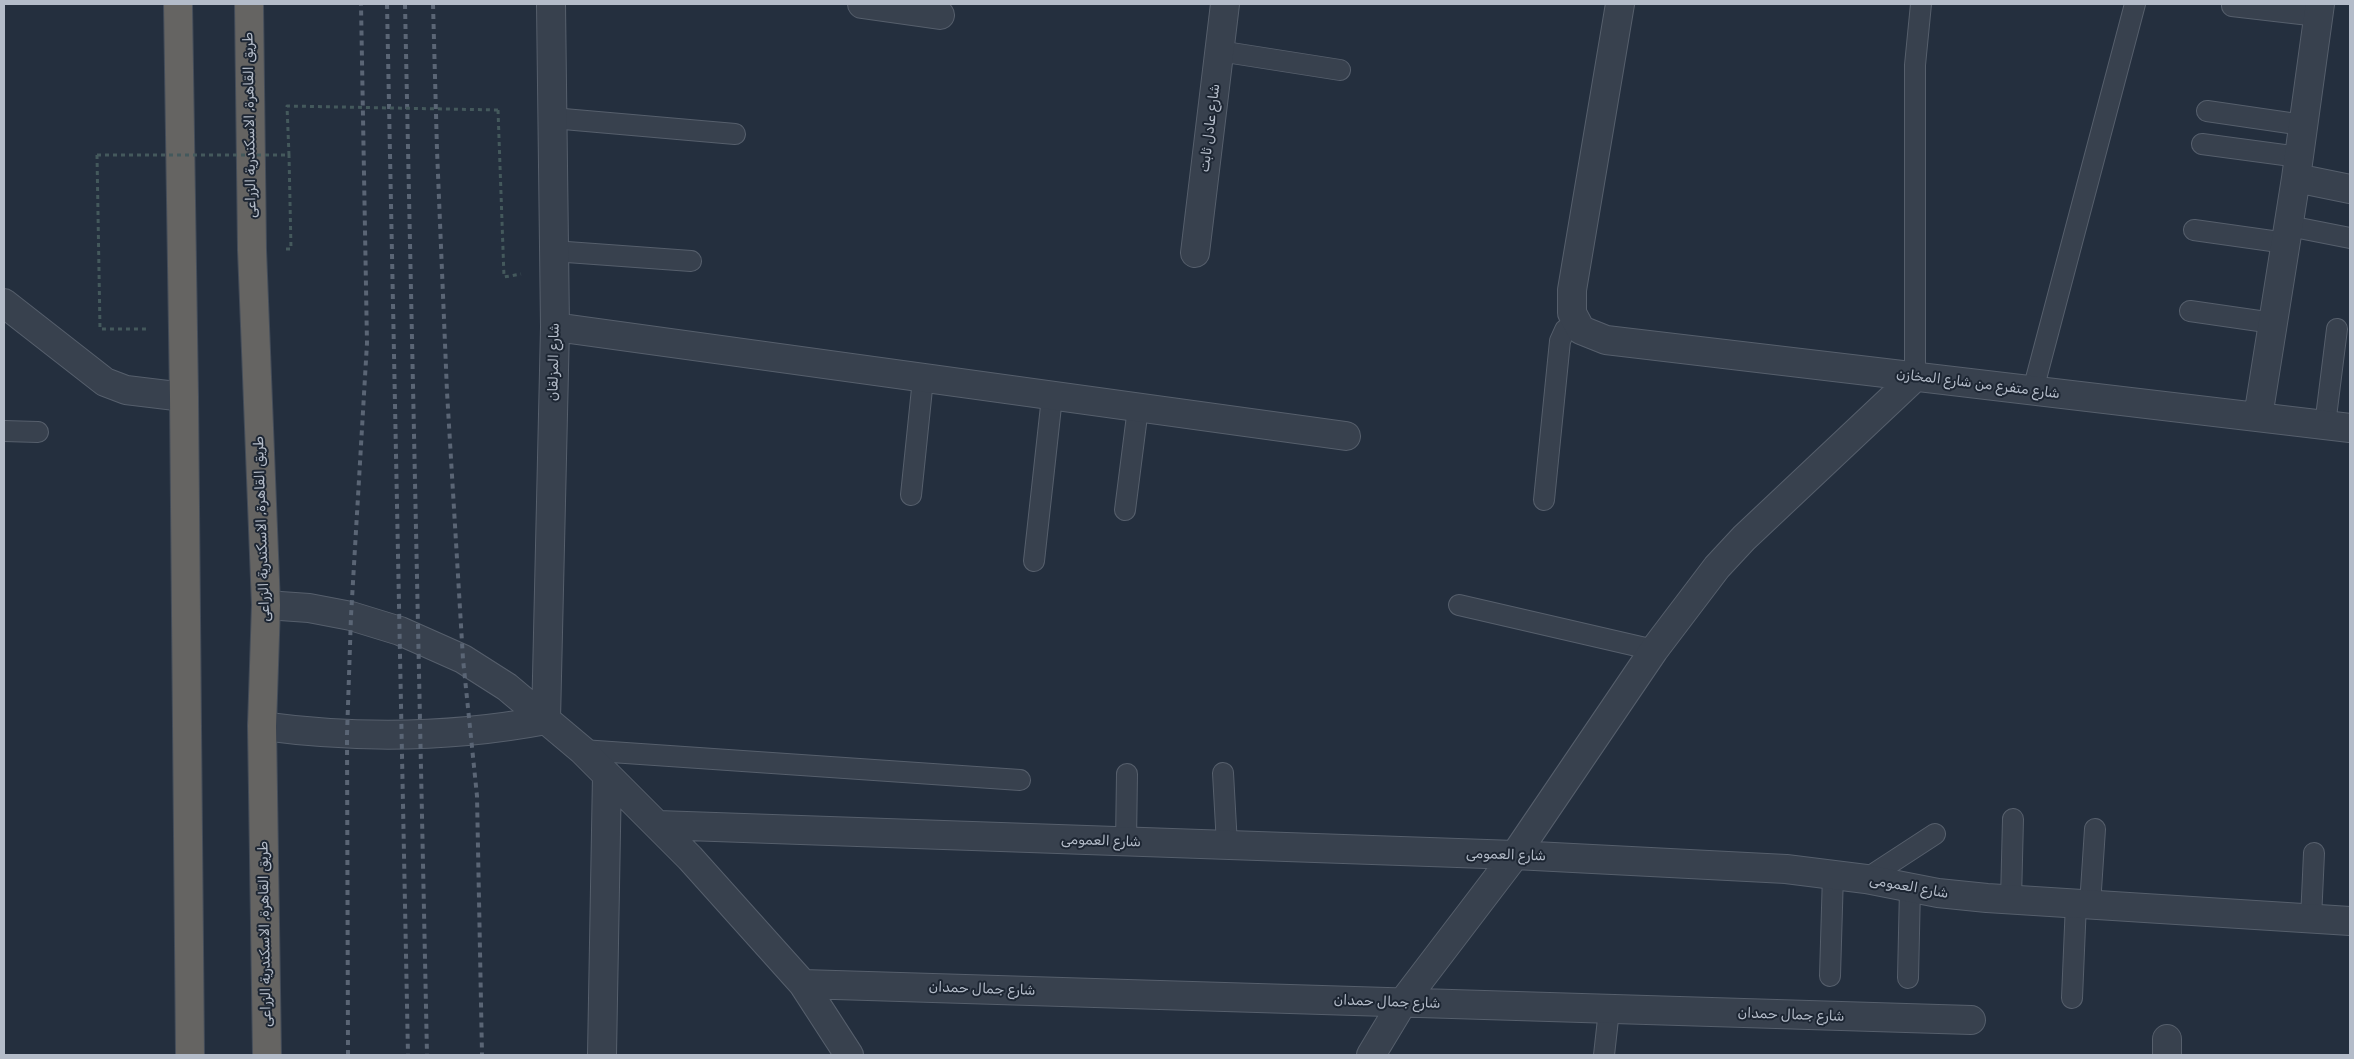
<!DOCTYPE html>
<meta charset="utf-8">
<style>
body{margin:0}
#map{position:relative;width:2354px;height:1059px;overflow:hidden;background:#242f3e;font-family:Rubik,sans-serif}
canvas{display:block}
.frame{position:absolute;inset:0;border:5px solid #b4bcc9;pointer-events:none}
</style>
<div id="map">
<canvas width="2354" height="1059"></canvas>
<div class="frame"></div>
</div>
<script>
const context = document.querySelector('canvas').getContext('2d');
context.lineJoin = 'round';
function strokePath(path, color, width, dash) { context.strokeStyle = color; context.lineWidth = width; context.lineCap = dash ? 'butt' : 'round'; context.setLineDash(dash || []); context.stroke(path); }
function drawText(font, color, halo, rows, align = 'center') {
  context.font = font + ' Rubik,Vazirmatn,sans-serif'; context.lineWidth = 4; context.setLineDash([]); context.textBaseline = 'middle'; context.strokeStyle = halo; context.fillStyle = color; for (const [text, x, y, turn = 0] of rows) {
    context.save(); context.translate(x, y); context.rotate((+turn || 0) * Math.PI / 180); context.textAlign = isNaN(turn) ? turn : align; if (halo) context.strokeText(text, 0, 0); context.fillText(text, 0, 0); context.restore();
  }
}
const service = new Path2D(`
 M2232,6L2318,16
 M1219,51L1340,70
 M2207,111L2303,125
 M552,118L735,134
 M2202,144L2299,157
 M2289,226L2350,238
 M2194,230L2286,243
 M553,251L691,261
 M2190,311L2273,323
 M1915,377V65L1921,4
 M2033,390L2135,4
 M2325,425L2337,329
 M4,431L38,432
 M911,495L923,379
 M1544,500L1560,341L1565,330H1581
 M1125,510L1138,408
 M1034,561L1052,397
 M1459,605L1654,650
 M582,750L1020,780
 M1223,773L1227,845
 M1126,842L1127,774
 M1866,879L1935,834
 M2011,900L2013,819
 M2090,905L2095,829
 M2311,919L2314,853
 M1830,976L1833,874
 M1908,978L1910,888
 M2072,998L2076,903
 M1604,1055L1609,1010`);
const minor = new Path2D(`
 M862,4L940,15
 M1620,4L1572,290V313L1581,330L1606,340L2350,428
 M2296,178L2350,189
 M1195,253L1225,4
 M4,303L105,382L126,390L184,397
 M555,327L1346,436
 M2258,417L2296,178L2320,4
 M266,605L309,608L351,616L400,631L463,659L507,687L582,750L690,858L803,984L849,1055
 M546,720L555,327L551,4
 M262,726C358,739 451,738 546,720
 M658,825L1515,855L1786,869L1866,879L1938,893L1987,898L2350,921
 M803,984L1971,1020
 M2167,1039V1055
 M602,1055L607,775
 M1371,1055L1403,1002L1515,855L1654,650L1717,567L1744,538L1915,377`);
const trunk = new Path2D(`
 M178,4L184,397L190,1055
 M249,4L252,250L266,605L262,726L267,1055`);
strokePath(service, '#565f6c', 22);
strokePath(minor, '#565f6c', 30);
strokePath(trunk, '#434c59', 30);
strokePath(new Path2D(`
 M498,110L504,277L521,274
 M97,155L100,329H150
 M286,249H291L289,155`), '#44595c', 3, [4, 4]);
strokePath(service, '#38414e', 20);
strokePath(minor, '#38414e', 28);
strokePath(trunk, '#656462', 28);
strokePath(new Path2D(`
 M387,4L408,1055
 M405,4L427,1055
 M433,4L437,150L447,392L463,659L477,796L482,1055
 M348,1055L347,735L351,616L367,343L361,4`), '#5a6575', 4, [5, 5]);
strokePath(new Path2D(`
 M97,155H289L287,106L498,110`), '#44595c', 3, [4, 4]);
drawText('14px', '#b4bcc9', '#1d2633', [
 ["طريق القاهرة, الاسكندرية الزراعى",250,125,-91],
 ["شارع عادل ثابت",1210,128,-83],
 ["شارع المزلقان",554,362,-89],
 ["شارع متفرع من شارع المخازن",1978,384,7],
 ["طريق القاهرة, الاسكندرية الزراعى",262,529,-92],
 ["شارع العمومى",1101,841,2],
 ["شارع العمومى",1506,855,2],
 ["شارع العمومى",1909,887,10],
 ["طريق القاهرة, الاسكندرية الزراعى",265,934,-91],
 ["شارع جمال حمدان",982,989,2],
 ["شارع جمال حمدان",1387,1002,2],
 ["شارع جمال حمدان",1791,1015,2]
]);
</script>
